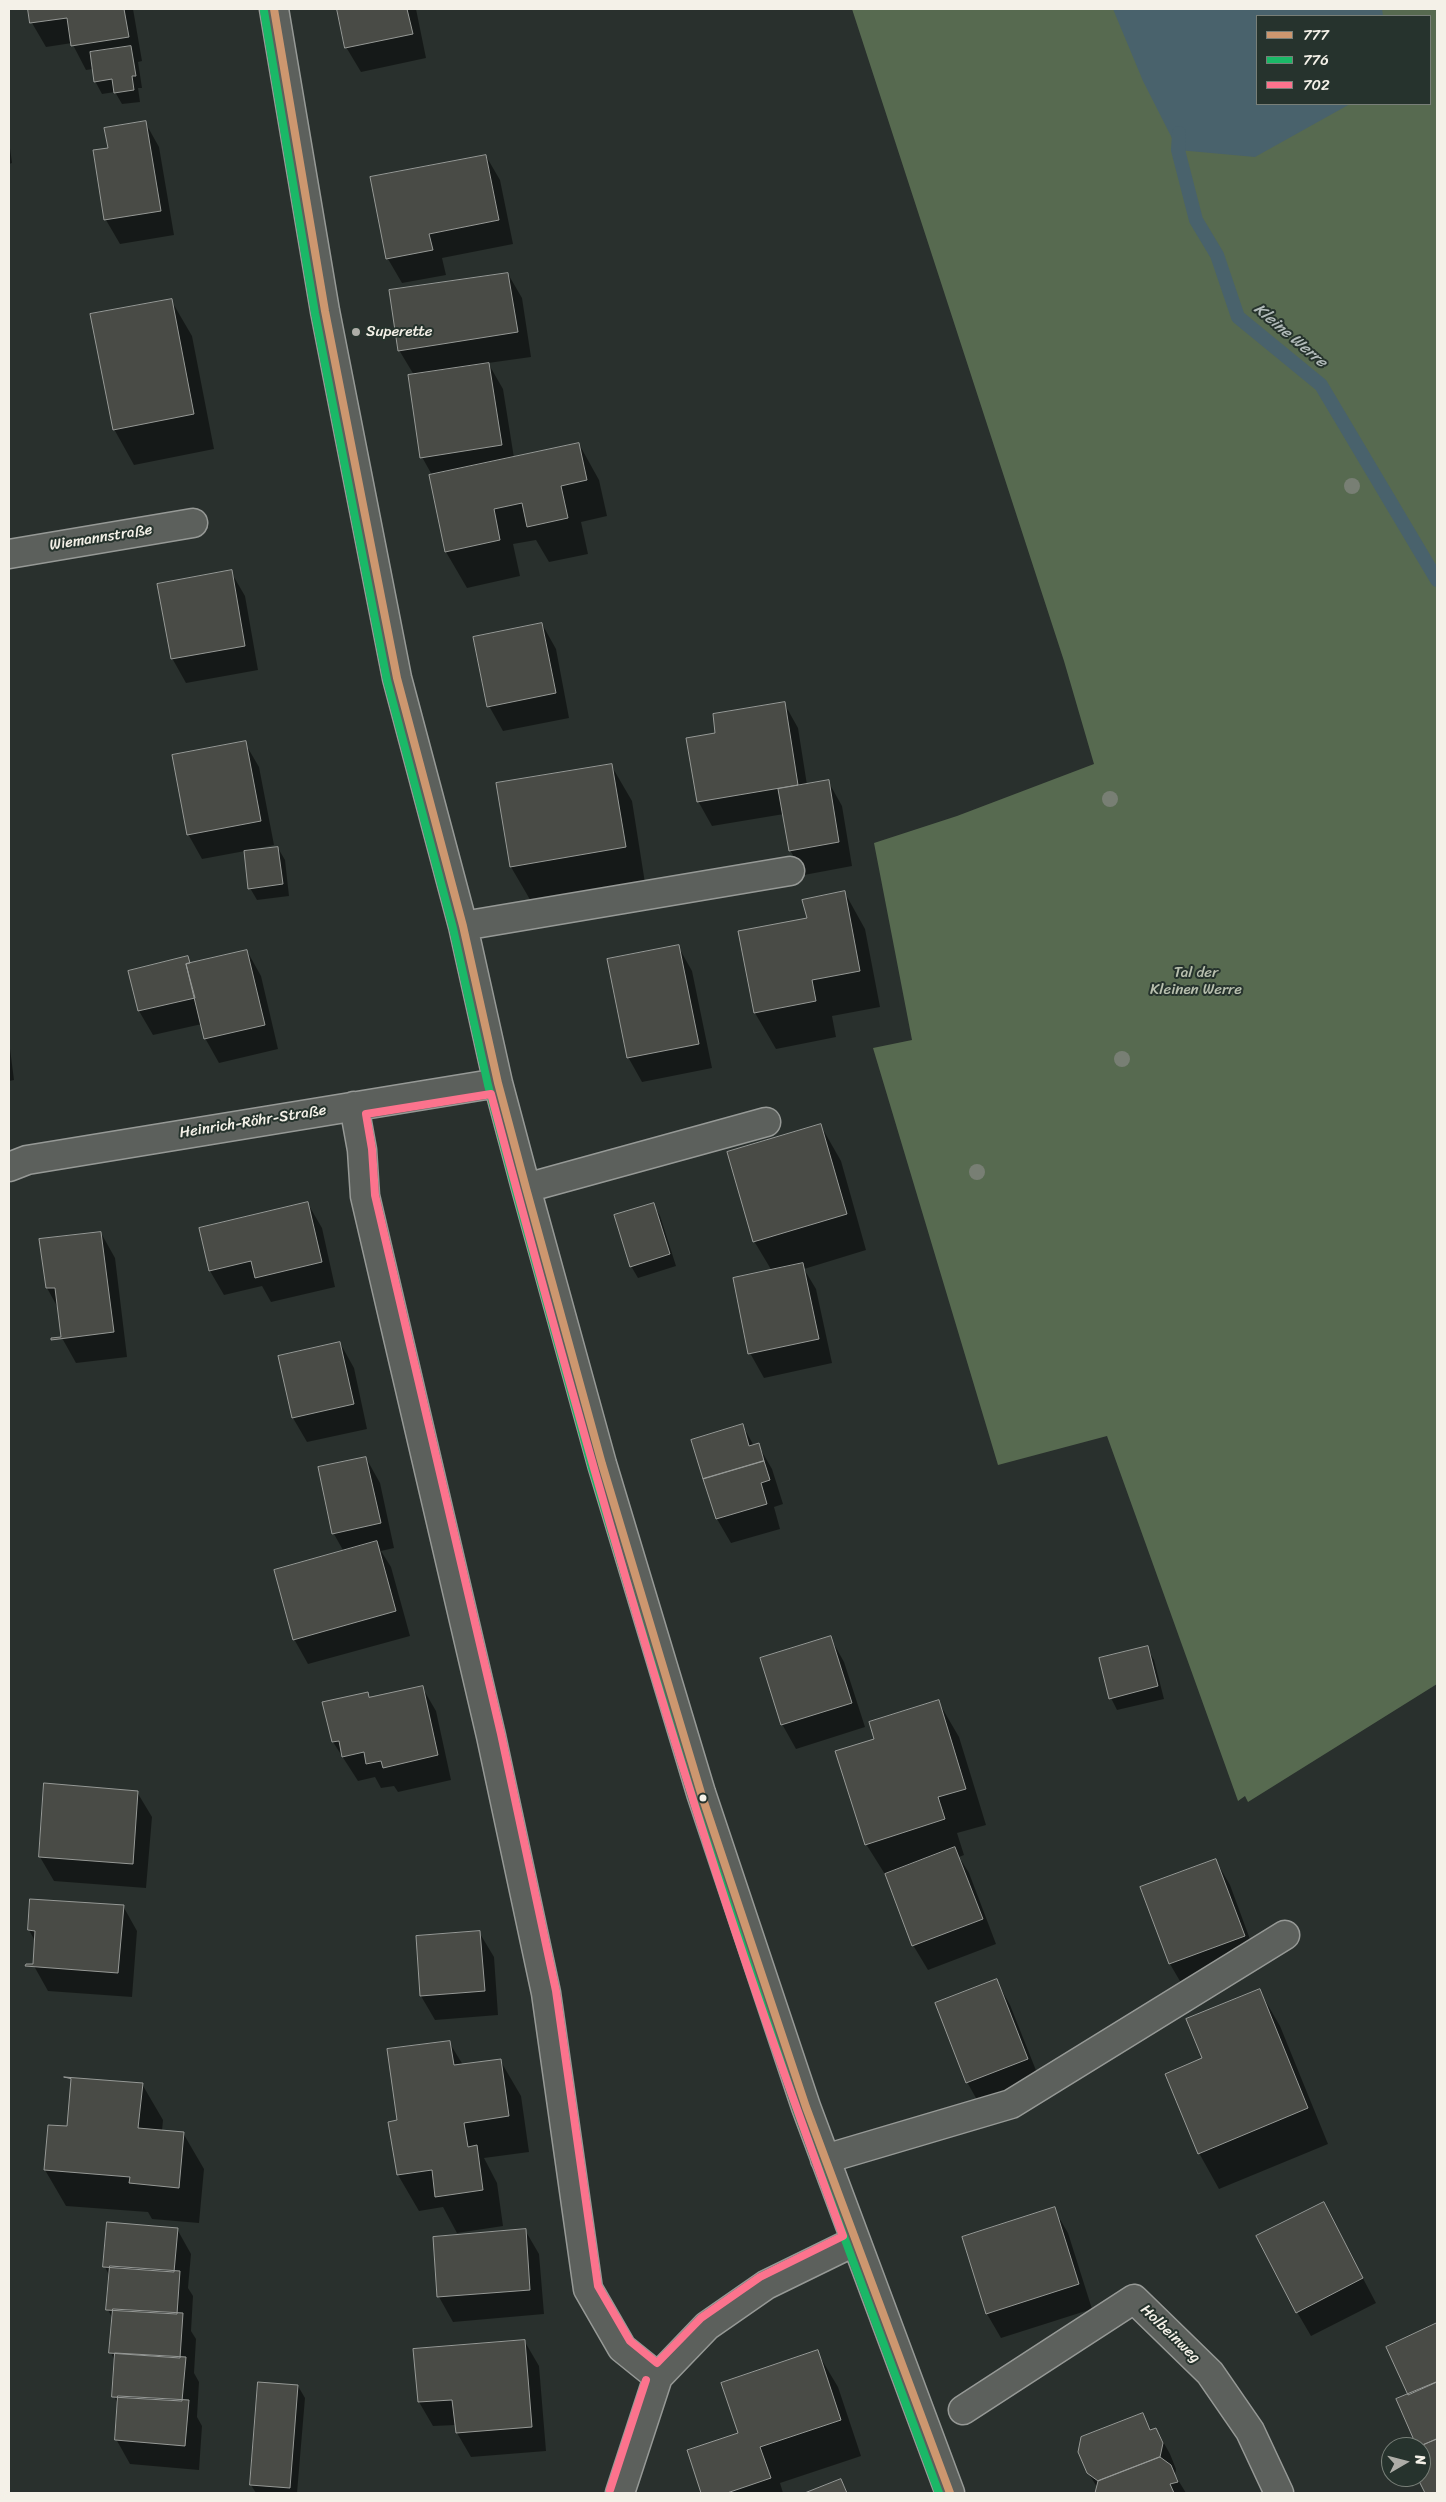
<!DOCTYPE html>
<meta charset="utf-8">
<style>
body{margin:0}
#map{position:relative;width:1446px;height:2502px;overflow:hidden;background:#29302d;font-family:Sriracha,sans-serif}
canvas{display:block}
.frame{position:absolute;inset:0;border:10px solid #f4f1e8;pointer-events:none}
.legend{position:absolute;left:1256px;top:15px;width:175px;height:90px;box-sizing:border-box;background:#26332d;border:1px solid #787f78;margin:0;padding:6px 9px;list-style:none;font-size:15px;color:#f4f1e8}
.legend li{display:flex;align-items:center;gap:10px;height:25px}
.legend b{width:25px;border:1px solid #787f78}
.north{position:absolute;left:1381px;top:2437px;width:50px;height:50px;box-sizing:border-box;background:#26332d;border:1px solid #787f78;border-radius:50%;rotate:82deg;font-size:14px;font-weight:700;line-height:20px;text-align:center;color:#f4f1e8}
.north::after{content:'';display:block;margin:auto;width:18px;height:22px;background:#adada7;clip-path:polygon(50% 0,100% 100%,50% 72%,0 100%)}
</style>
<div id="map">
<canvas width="1446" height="2502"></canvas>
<div class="frame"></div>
<ul class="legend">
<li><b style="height:6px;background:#cd976f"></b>777</li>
<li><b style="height:6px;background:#1ab867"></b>776</li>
<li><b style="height:6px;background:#fc738d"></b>702</li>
</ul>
<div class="north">N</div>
</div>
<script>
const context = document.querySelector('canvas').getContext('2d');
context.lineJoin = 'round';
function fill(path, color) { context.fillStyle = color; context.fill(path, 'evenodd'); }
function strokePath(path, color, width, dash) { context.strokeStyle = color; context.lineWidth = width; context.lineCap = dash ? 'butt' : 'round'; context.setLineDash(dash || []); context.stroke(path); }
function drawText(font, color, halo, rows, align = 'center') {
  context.font = font + ' Sriracha,sans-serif'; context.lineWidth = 4; context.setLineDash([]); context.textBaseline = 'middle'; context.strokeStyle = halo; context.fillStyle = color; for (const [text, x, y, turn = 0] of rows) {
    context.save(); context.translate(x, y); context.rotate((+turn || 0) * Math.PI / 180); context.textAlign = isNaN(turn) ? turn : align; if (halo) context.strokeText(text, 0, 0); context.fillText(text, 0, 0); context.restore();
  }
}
fill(new Path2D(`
 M852,9H1437V1684L1248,1802L1245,1796L1238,1801L1107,1436L998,1465L873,1048L912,1040L874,843L957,816L1094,764L1064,661ZM1257,16H1430V104H1257Z`), '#576a50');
fill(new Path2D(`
 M1113,9H1382L1383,16H1257V104H1350L1255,157L1178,150L1143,81Z`), '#49626c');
fill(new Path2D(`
 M29,9H133L142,61L138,62L142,88H138L140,102L122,104L115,92L102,94L95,81L93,69L86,70L72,43L46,47L32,23Z
 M339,9H416L426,58L361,72L346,47Z
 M145,122L159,147L174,235L120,244L106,220L109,149Z
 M9,141L12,163L9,164Z
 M486,156L500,180L513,244L442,258L446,275L402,283L388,259L372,178Z
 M508,274L522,298L531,357L488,363L503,389L514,458L579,444L599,480L607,516L581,522L588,554L549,562L536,540L513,544L520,576L467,588L446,552L432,475L422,457L414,375L399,350Z
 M171,300L192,336L214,449L134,465L114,429Z
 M231,572L245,596L258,670L186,683L172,658Z
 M542,624L556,649L569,718L503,731L489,706Z
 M784,703L798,728L807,785L828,781L842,806L852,866L804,875L790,850L784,814L712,826L698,801Z
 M245,743L259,767L274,845L250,850V852L278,848L285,860L289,896L257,900L250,888L245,851L202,859L188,834Z
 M611,765L632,801L645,883L532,903L511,867Z
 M845,893L865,929L880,1007L832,1016L836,1037L776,1049L755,1013L739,932L808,919Z
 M678,946L692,971L712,1068L642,1082L628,1057Z
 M247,951L261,976L278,1049L219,1063L205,1038L202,1024L153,1035L139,1011L187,958L191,964Z
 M9,1041L14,1080L9,1081Z
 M821,1126L841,1161L866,1250L804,1269L816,1289L832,1363L764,1378L750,1353L772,1271L754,1241Z
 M308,1204L322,1228L335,1287L271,1302L262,1286L224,1295L210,1271Z
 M653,1204L660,1216L676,1266L638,1278L631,1266Z
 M101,1233L115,1258L127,1357L76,1363L62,1338L58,1308L47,1288L41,1240Z
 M340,1343L354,1368L367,1429L307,1442L293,1418L279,1357Z
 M743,1426L754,1446L758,1445L772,1469L783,1504L774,1507L780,1529L731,1543L717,1519L693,1440Z
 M366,1458L380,1483L394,1548L381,1551L391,1567L410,1636L308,1664L294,1639L344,1552L334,1534L319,1468Z
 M830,1637L844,1662L865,1727L796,1749L782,1724Z
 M1147,1648L1154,1660L1164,1699L1117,1710L1111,1698Z
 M422,1687L436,1711L451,1780L398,1792L394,1786L381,1788L375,1777L358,1781L333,1742L368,1693L370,1698Z
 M938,1701L959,1737L986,1825L957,1833L964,1855L959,1857L969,1873L996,1944L928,1970L913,1945L888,1879L866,1844L876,1739Z
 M137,1792L152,1817L146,1888L54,1881L40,1857Z
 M1216,1861L1230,1885L1258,1961L1184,1988L1170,1964L1142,1888Z
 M123,1906L137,1931L132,1997L48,1991L34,1966L35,1941L29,1930Z
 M479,1932L494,1957L498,2015L435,2020L421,1996Z
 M996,1980L1010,2005L1041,2083L981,2107L967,2082Z
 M1259,1990L1280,2026L1328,2144L1219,2189L1199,2153L1204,2059Z
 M449,2042L463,2065L500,2060L521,2096L529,2152L484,2158L497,2183L503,2226L457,2233L443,2207L419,2211L398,2175L390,2123L399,2121Z
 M142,2084L163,2120L162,2131L183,2133L204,2169L199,2223L152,2219L148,2212L66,2206L45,2170L68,2128Z
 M1323,2203L1376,2303L1311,2336L1297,2312Z
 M1054,2209L1068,2233L1092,2309L1001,2338L987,2314L963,2238Z
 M177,2229L191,2254L188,2288L193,2296L191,2331L196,2339L194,2373L199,2382L197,2417L202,2426L199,2470L130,2464L116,2439L119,2406L114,2396L116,2363L111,2353L113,2319L108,2310L110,2277L105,2267Z
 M525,2230L539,2254L544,2314L453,2322L439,2297L434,2238Z
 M1437,2325V2493H1426L1419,2477H1421V2447H1419L1398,2400L1409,2394L1387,2347Z
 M525,2342L539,2366L546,2451L471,2457L457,2433L456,2425L433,2426L419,2402Z
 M817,2352L838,2387L861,2456L780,2483L783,2493H703L688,2451L739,2434Z
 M298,2386L305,2398L297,2493H256L251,2485Z
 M1142,2414L1152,2431L1156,2429L1170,2454L1176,2469L1175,2475L1186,2493H1097L1098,2489L1088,2472Z
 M841,2480L848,2493H809Z`), '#0007');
strokePath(new Path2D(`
 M1179,133L1178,150L1196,220L1217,255L1238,317L1321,385L1437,580`), '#49626c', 14);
const building = new Path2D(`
 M28,9H124L129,37L71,46L67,18L30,23Z
 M337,9H407L413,34L345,48Z
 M131,46L136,76H132L134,90L114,93L112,79L94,82L90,52Z
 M146,121L161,211L104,220L93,150L108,148L104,128Z
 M486,155L499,220L429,234L433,250L386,259L370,177Z
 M508,273L518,332L398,351L389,290Z
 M172,299L194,414L113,430L90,314Z
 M489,363L502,445L420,458L408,375Z
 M579,443L587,480L561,486L568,518L527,527L522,503L494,509L500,540L445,552L429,475Z
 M232,570L245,646L171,659L157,584Z
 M542,623L556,693L487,707L473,637Z
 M785,702L798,785L697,802L686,738L715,733L713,714Z
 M246,741L261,821L187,835L172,755Z
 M612,764L626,847L510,867L496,783Z
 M829,780L839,842L789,851L778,789Z
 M278,847L283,884L248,889L244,851Z
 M845,891L860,971L812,980L816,1001L754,1013L738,931L807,918L802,900Z
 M679,945L699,1044L627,1058L607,959Z
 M247,950L265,1025L204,1039L186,964Z
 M188,956L190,963L186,964L195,998L138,1011L128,971Z
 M821,1124L847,1214L753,1242L727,1152Z
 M308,1202L322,1262L255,1278L251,1261L209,1271L199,1228Z
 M654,1203L670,1254L630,1267L614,1215Z
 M101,1232L114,1332L51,1340V1338L61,1337L55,1288H46L39,1239Z
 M803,1263L819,1339L748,1354L733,1278Z
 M340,1342L354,1404L292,1418L278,1356Z
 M743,1424L749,1446L759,1443L764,1461L703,1479L691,1440Z
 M366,1457L381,1523L332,1534L318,1467Z
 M764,1461L770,1480L761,1483L767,1504L716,1519L703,1479Z
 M377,1541L396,1611L293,1640L274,1570Z
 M831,1636L852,1703L781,1725L760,1658Z
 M1148,1646L1158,1686L1109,1699L1099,1658Z
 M423,1686L438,1755L383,1768L381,1761L366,1764L364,1752L342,1757L339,1741L332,1742L322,1702L368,1692L369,1697Z
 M939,1700L966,1789L938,1797L945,1819L865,1845L835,1751L874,1739L869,1722Z
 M44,1783L138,1791L133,1864L39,1857Z
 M955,1847L983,1919L912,1946L885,1874Z
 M1216,1859L1245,1936L1169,1964L1140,1887Z
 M30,1899L124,1905L118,1973L25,1966L26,1964H33L35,1931L28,1930Z
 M480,1931L485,1991L420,1996L416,1936Z
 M997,1979L1028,2059L966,2083L935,2003Z
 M1260,1989L1308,2108L1198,2154L1165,2074L1202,2058L1186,2019Z
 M450,2041L454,2065L501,2059L509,2116L464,2123L468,2147L477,2145L483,2190L435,2197L432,2170L397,2175L388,2122L397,2120L387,2049Z
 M64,2077L143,2083L138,2128L184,2132L179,2188L129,2183L130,2177L44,2170L48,2125L67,2126L71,2079Z
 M1324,2202L1363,2278L1296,2313L1256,2236Z
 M1055,2207L1079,2284L986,2314L962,2237Z
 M107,2222L178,2228L174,2272L103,2267Z
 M526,2229L530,2290L437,2297L433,2237Z
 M110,2266L180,2271L177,2314L106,2310Z
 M113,2309L183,2313L180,2358L109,2353Z
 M1437,2323V2382L1408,2395L1386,2347Z
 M525,2340L532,2427L456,2433L452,2400L418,2402L413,2349Z
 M818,2350L841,2420L760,2447L771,2478L727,2493H701L687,2450L738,2433L721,2383Z
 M115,2353L186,2357L182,2401L112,2397Z
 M258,2382L298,2385L290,2488L250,2485Z
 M1437,2382V2439L1417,2447L1396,2399Z
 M118,2396L189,2400L185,2446L115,2440Z
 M1143,2413L1150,2430L1156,2428L1163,2443L1160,2457L1098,2481L1087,2473L1078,2452L1081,2437Z
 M1437,2439V2493H1425L1417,2477H1421V2447H1419Z
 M1160,2457L1171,2465L1178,2482L1170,2484L1174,2493H1095L1098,2481Z
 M841,2479L847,2493H805Z`);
fill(building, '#494b46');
strokePath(building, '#969996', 1);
const minor = new Path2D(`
 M274,9L325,311L397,678L463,926L498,1083L526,1188L602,1464L701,1793L806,2107L950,2493
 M9,554L193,523
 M463,926L790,871
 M354,1106L362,1150L365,1196L491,1736L546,1993L588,2289L622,2348L658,2377
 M9,1167L27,1160L498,1083
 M526,1188L766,1122
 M825,2159L1011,2104L1285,1935
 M963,2410L1134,2299L1210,2373L1250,2431L1279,2493
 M620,2493L658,2377L707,2326L766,2285L856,2241`);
strokePath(minor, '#969996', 31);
strokePath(minor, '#5c605c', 28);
strokePath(new Path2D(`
 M274,9L325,311L397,678L463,926L498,1083L526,1188L602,1464L701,1793L806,2107L950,2493`), '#cd976f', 8);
strokePath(new Path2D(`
 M264,11L315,313L387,680L453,928L488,1085L516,1191L592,1467L692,1796L797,2110L939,2493`), '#1ab867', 8);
strokePath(new Path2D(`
 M491,1094C559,1348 629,1600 709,1850C750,1980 796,2108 843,2236L760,2277L701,2318L657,2363L630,2341L598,2286L556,1991L501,1734L375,1195L372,1149L366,1114Z
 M610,2490L646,2380`), '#fc738d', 8);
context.fillStyle = '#787f74';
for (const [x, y] of [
 [1352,486],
 [1110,799],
 [1122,1059],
 [977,1172]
]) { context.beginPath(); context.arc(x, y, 8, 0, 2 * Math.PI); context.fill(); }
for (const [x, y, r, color] of [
 [356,332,5,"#adada7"],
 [703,1798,4.5,"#f4f1e8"]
]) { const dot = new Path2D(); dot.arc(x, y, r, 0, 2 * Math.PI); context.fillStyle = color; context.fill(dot); strokePath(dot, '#26332d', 2); }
drawText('15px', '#f4f1e8', '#26332d', [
 ["Superette",366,332]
], 'left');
drawText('15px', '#f4f1e8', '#26332d', [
 ["Wiemannstraße",101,538,-9],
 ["Heinrich-Röhr-Straße",253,1122,-9],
 ["Holbeinweg",1170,2334,44]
]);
drawText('15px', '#b8bfae', '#26332d', [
 ["Tal der",1196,973],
 ["Kleinen Werre",1196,990]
]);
drawText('italic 16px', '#b1bab9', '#26332d', [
 ["Kleine Werre",1290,336,40]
]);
</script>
